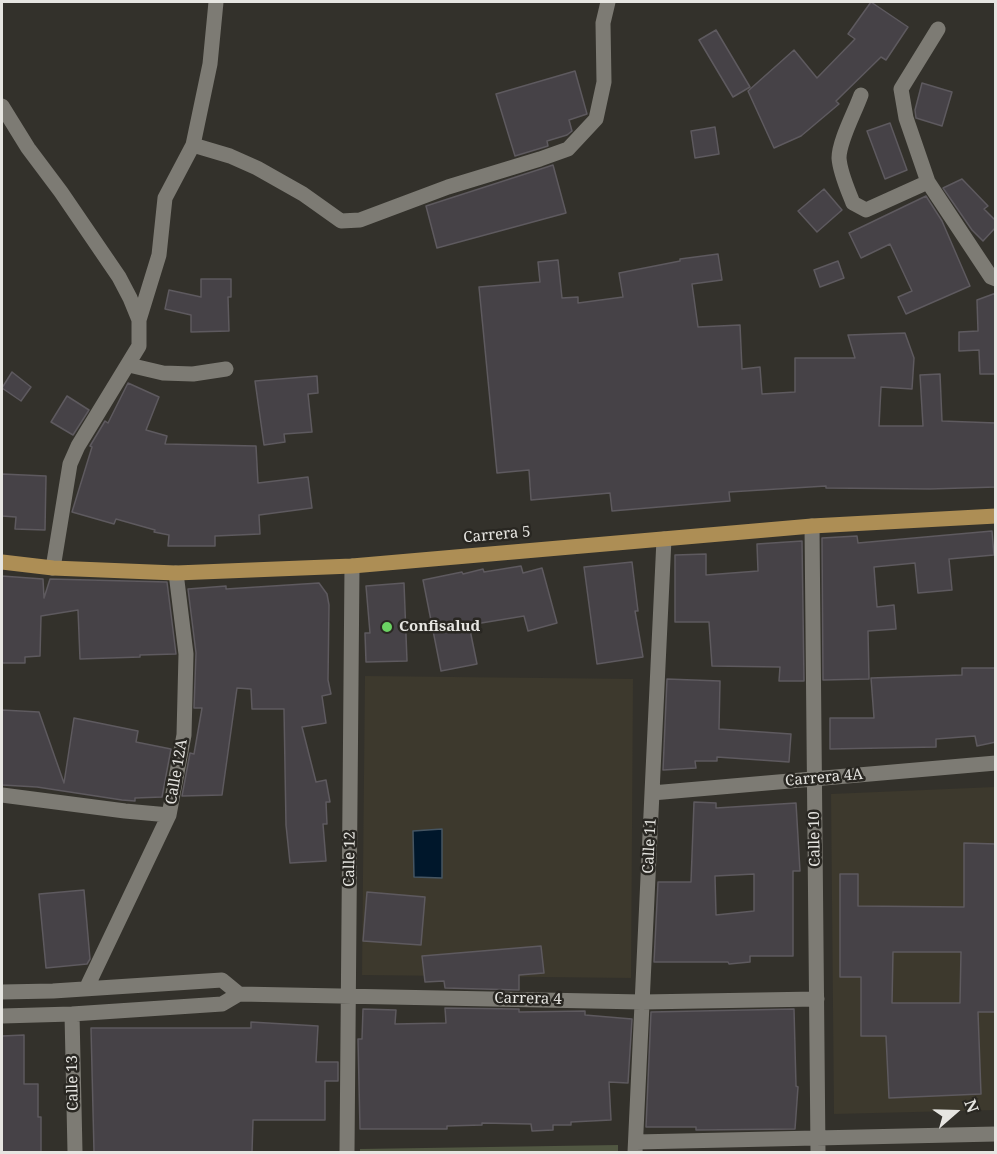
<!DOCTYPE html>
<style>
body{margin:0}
#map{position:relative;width:997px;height:1154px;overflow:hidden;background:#33312b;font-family:"Noto Serif",serif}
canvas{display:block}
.frame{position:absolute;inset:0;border:3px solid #e6e5e1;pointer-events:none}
.north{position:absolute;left:925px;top:1082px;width:60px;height:60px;-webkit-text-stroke:4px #292722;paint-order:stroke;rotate:70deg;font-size:16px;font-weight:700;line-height:24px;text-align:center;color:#e6e5e1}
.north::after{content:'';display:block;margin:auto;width:21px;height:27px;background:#e6e5e1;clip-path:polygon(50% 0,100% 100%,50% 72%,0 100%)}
</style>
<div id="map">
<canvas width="997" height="1154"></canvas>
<div class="frame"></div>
<div class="north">N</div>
</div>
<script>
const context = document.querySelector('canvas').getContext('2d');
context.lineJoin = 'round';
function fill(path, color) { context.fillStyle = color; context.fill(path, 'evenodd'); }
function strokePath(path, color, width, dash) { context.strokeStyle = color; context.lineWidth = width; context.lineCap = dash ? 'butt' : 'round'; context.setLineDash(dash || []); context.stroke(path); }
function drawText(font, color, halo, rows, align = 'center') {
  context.font = font + ' "Noto Serif",serif'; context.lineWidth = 5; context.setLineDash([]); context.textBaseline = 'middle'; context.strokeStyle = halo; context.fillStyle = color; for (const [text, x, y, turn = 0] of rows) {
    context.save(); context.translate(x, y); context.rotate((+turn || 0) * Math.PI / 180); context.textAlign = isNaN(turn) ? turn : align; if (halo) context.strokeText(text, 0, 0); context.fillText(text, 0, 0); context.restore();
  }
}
fill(new Path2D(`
 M365,676L633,679L631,978L362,975Z
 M995,787V1110L834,1114L831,794Z`), '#3d392d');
fill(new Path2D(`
 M618,1145V1152H360V1149Z`), '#515742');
const water = new Path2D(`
 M442,829V878L414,877L413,831Z`);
fill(water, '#00172b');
strokePath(water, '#455562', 1.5);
const building = new Path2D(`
 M871,2L908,27L886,60L881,57L836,101L839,104L801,136L774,148L748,91L794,50L817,78L855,39L848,34Z
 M716,30L750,87L733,97L699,40Z
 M575,71L587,114L569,120L572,131L567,135L547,141L548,146L515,156L496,94Z
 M922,83L952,92L942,126L916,118L915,110Z
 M890,123L907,170L885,179L867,131Z
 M715,127L719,154L695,158L691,131Z
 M553,165L566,213L437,248L426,206Z
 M962,179L988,206L984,209L996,221V227L983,241L972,230L943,188Z
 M824,189L842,210L817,232L798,211Z
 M926,196L942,221L970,286L906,314L898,297L912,291L890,244L861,258L849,233Z
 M718,254L722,280L692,284L698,327L740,325L742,369L760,367L762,394L795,392V358H855L848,335L905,333L914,358L912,389L881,387L879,426H923L920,375L940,374L942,421L996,423V487L930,489L826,488V486L729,492L730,501L612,511L610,493L531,500L529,470L497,473L479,287L540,282L538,262L558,260L562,298L578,297V303L623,297L619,273L680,261V259Z
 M838,261L844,278L820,287L814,270Z
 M201,279H231V297H228L229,331L191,332V315L165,309L169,290L201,297Z
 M996,293V374H980L979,350L959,351V332L978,331L977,300Z
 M12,372L31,387L21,401L2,388Z
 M317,376L318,393L308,394L312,432L284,434L285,442L264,445L255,381Z
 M128,383L159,397L146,430L167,436L165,444L256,446L258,483L308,477L312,508L259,515L260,534L215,536V546H168L169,535L154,532L155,530L116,519L114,524L72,512L92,447L90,446L105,421L108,423Z
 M67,396L89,410L73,435L51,422Z
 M2,474L46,476L45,530L15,529L16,517L2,516Z
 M992,531L994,555L949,559L952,590L918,593L915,563L874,567L877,607L894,605L896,629L868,631L869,679L823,680L822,538L857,536L858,543Z
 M802,541L804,681H779L780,667L712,666L709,622H675V555L706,554V575L758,571L757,544Z
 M632,562L638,611H635L643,657L597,664L584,567Z
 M521,566L523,573L542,568L557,623L528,631L524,616L469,625L477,664L441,671L423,580L462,572L463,574L483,569L484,572Z
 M2,576L43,579L44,598L50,579L167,582L176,654L140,655V657L80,659L78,610L41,616L40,656L25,657V663H2Z
 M319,583L327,594L329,605L328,680L331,694L322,696L326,723L302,727L316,782L326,780L330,802H326L327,824H323L326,861L290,863L286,825L284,709H252L251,689L237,688L222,795L182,796L190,753L194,754L202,708H194L196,653L188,589L226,586V589Z
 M404,583L407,661L366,662L365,633H370L366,586Z
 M962,668H996V742L977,746L975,736L936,739V747L830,749V718H874L871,678L962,675Z
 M667,679L720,681L719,729L791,734L789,762L717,757V761H695L696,768L663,770Z
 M2,710L39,712L64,783L74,718L138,731L136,742L171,749L162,797L135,798V801L122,800L37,787L2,785Z
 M694,802L716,803V808L796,803L800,871H793V956H750V962L729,964L728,962H654L658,882H691ZM754,874V911L716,915L715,876Z
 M964,843L996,844V1012H978L981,1094L889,1098L886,1036H861V977H840V874H858V906L964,907ZM893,952H961L960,1003H892Z
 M84,890L90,959L87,964L46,968L39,894Z
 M367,892L425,897L421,945L363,941Z
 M541,946L544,973L519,975V990L445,988L444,981L425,982L422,956Z
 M445,1008L519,1009V1012L585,1011V1015L632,1019L628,1083L609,1082L611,1120L571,1122V1125H553V1130L532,1131L531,1124L482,1123V1125L447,1126V1129H360L358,1039H362L363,1009L396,1010L395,1024L446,1023Z
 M794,1009L796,1086L798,1087L795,1129L696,1130V1127H646L651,1012Z
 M251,1022L318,1026L316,1062H338V1081H325V1120H253L252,1152H94L91,1028H251Z
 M24,1035V1084H38V1117H41V1152H2V1036Z`);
fill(building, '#464247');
strokePath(building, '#5e5a5f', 1.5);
strokePath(new Path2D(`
 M938,29L901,89L906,118L928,182L991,277L996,279
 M861,95C855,112 839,141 839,158C840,173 848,190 853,203L866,210L928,182
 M2,106L28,148L61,192L119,277L130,298L139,320V346L78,446L70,464L53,568
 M193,145L230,156L257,168L303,194L341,221L360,220L448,187L540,159L568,149L596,119L604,82L603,23L608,2
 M139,320L159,255L165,198L193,145L210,64L216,2
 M129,365L163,373L193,374L226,369
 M812,526L818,1152
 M652,793L996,763
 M2,795L125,811L169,815
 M86,989L169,815L184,735L186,654L176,573
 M2,992L53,991L222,980L239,994
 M72,1014L75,1152
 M2,1016L72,1014L222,1004L239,994L642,1002L817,999
 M636,1142L996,1134
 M347,1152L352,566
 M635,1152L664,539`), '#7d7b74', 15);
strokePath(new Path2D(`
 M2,562L53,568L176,573L352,566L812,526L996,516`), '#ad8e55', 15);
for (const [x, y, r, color] of [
 [387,627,6,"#6bd363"]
]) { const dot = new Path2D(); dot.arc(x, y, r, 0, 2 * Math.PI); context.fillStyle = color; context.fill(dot); strokePath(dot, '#292722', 2); }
drawText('15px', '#e6e5e1', '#292722', [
 ["Carrera 5",497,535,-5],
 ["Calle 12A",177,772,-80],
 ["Carrera 4A",824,778,-5],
 ["Calle 10",815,839,-91],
 ["Calle 11",650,846,-87],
 ["Calle 12",350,859,-89],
 ["Carrera 4",528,999,1],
 ["Calle 13",73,1083,-91]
]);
drawText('bold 15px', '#e6e5e1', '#292722', [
 ["Confisalud",399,627]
], 'left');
</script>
